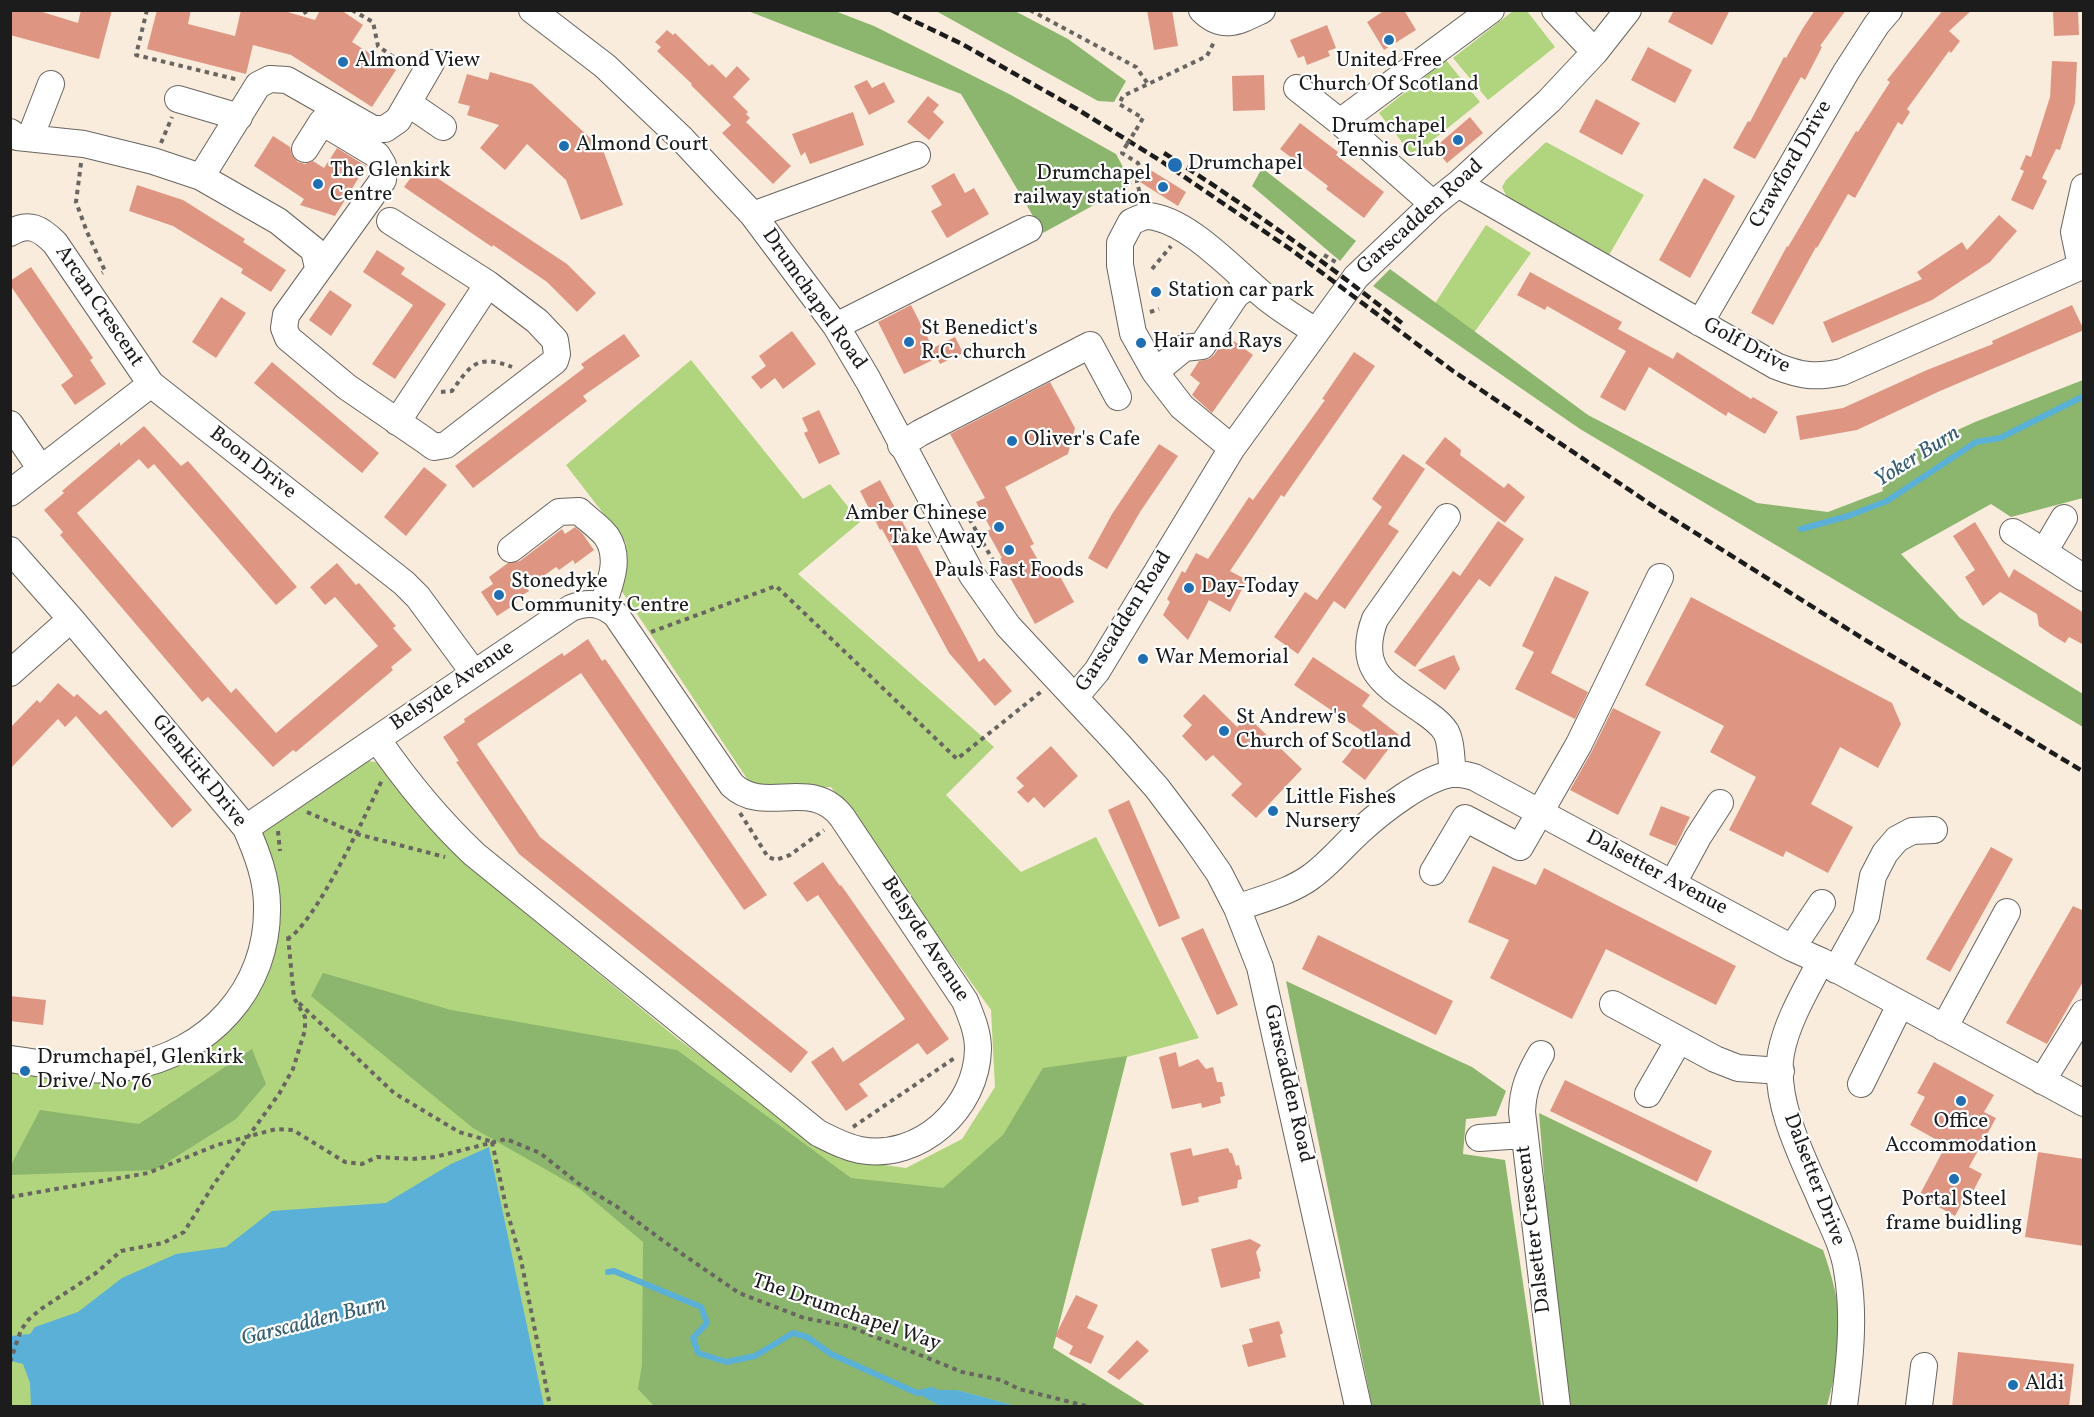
<!DOCTYPE html>
<style>
body{margin:0}
#map{position:relative;width:2094px;height:1417px;overflow:hidden;background:#f9ecdd;font-family:Vollkorn,serif}
canvas{display:block}
.frame{position:absolute;inset:0;border:12px solid #1c1c1c;pointer-events:none}
</style>
<div id="map">
<canvas width="2094" height="1417"></canvas>
<div class="frame"></div>
</div>
<script>
const context = document.querySelector('canvas').getContext('2d');
context.lineJoin = 'round';
function fill(path, color) { context.fillStyle = color; context.fill(path, 'evenodd'); }
function strokePath(path, color, width, dash) { context.strokeStyle = color; context.lineWidth = width; context.lineCap = dash ? 'butt' : 'round'; context.setLineDash(dash || []); context.stroke(path); }
function drawText(font, color, halo, rows, align = 'center') {
  context.font = font + ' Vollkorn,serif'; context.lineWidth = 4.5; context.setLineDash([]); context.textBaseline = 'middle'; context.strokeStyle = halo; context.fillStyle = color; for (const [text, x, y, turn = 0] of rows) {
    context.save(); context.translate(x, y); context.rotate((+turn || 0) * Math.PI / 180); context.textAlign = isNaN(turn) ? turn : align; if (halo) context.strokeText(text, 0, 0); context.fillText(text, 0, 0); context.restore();
  }
}
fill(new Path2D(`
 M1513,11H1527L1555,47L1488,100L1453,58Z
 M1446,60L1480,102L1413,156L1379,113Z
 M1546,142L1644,195L1609,255L1508,199L1502,187L1506,180Z
 M1486,225L1531,253L1473,334L1434,305Z
 M691,360L803,499L830,484L860,522L798,574L994,747L946,795L1021,872L1096,837L1199,1038L1127,1057L1053,1348L1146,1406H11V1069L137,1076L257,986L261,839L263,832L368,761L376,762L386,768L463,862L678,1039L840,1159L906,1168L962,1139L995,1087L991,1010L831,787L754,789L617,584L626,543L566,465Z`), '#b0d57e');
fill(new Path2D(`
 M748,11H835L874,26L1011,95L1116,154L1132,184L1043,233L961,94Z
 M936,11H1015L1068,39L1126,81L1114,102L1098,101Z
 M1262,168L1356,241L1340,261L1252,186Z
 M1390,269L1588,415L1757,503L1828,512L1883,491L1881,482L1920,465L1914,450L1975,422L2083,380V498L2011,517L1991,504L1901,554L1960,618L2083,694V727L1580,429L1373,286Z
 M323,973L451,1010L677,1050L851,1178L943,1188L1003,1135L1043,1068L1127,1056L1053,1348L1146,1406H1016L957,1390H932L918,1393L940,1406H661L653,1405L638,1389L642,1364L643,1242L580,1189L473,1128L311,996Z
 M1286,981L1472,1067L1506,1091L1496,1116L1466,1119L1463,1154L1505,1160L1541,1406H1372Z
 M252,1049L266,1084L236,1119L155,1170L11,1175V1165L40,1110L139,1124Z
 M1539,1113L1823,1250C1832,1276 1840,1304 1840,1332C1840,1357 1833,1382 1827,1406H1571L1553,1287Z`), '#8cb66d');
fill(new Path2D(`
 M489,1147L544,1406H31L30,1383L23,1364L11,1361V1336L30,1334L35,1327L78,1312L122,1278L176,1254L226,1247L272,1211L386,1203L451,1164Z
 M932,1390H957L1016,1406H940L917,1393Z`), '#5ab0d7');
strokePath(new Path2D(`
 M1801,529L1848,516L1887,501L1976,442L2000,438L2084,396
 M608,1272L614,1271L701,1307L707,1323L693,1338L698,1353L726,1362L755,1356L793,1333L807,1337L831,1354L917,1393L932,1390L938,1393`), '#5ab0d7', 6);
fill(new Path2D(`
 M10,10H36L78,23L81,10H112L99,59L10,35Z
 M157,10H191L188,24L235,36L241,10H281L315,20L320,10H341L363,25L352,42L396,70L372,107L291,55L253,45L246,74L147,49Z
 M1147,10H1172L1178,46L1154,50Z
 M1385,10H1404L1416,30L1384,50L1367,22Z
 M1674,10H1730L1712,45L1668,22Z
 M1815,10H1846L1820,46L1822,47L1805,80L1801,77L1755,159L1733,148L1748,121L1750,122L1784,57L1786,58L1803,28Z
 M1943,10H1972L1949,31L1960,41L1951,53L1949,51L1907,109L1910,112L1902,125L1898,122L1855,198L1848,194L1817,248L1816,247L1773,325L1751,313L1787,246L1788,247L1856,131L1858,132L1890,82L1887,80Z
 M2053,10H2078L2079,35L2054,36Z
 M1327,25L1336,48L1328,51L1330,56L1307,65L1304,56L1298,58L1290,40Z
 M667,30L673,35L675,33L709,66L712,64L726,78L737,66L750,79L733,97L748,112L746,114L750,118L746,122L791,166L773,184L722,133L731,125L691,85L692,84L657,51L661,47L655,42Z
 M1648,47L1692,70L1675,103L1631,80Z
 M2052,61L2077,62L2075,103L2060,150L2056,149L2042,178L2047,181L2033,210L2011,200L2024,171L2020,169L2026,155L2031,157L2050,97Z
 M490,72L532,84L603,150L623,205L581,220L566,180L527,144L505,170L480,148L499,125L467,115L470,106L458,103L467,74L488,80Z
 M1264,75L1265,110L1233,111L1232,76Z
 M867,80L872,88L884,82L895,102L869,115L854,86Z
 M928,96L939,105L933,112L944,122L929,140L907,122Z
 M1596,99L1640,123L1622,155L1579,132Z
 M853,112L864,145L810,164L805,152L801,156L792,134Z
 M1470,117L1483,133L1447,163L1434,148Z
 M1300,123L1338,152L1336,155L1384,192L1364,218L1326,189L1328,186L1280,149Z
 M273,136L290,147L292,155L298,162L305,164L313,161L324,168L337,148L366,166L335,216L300,205L304,199L254,166Z
 M419,166L567,264L596,293L577,312L547,282L493,245L492,247L404,187Z
 M1149,169L1186,192L1178,206L1140,182Z
 M954,173L965,193L974,188L989,214L947,238L931,211L942,205L931,186Z
 M1704,178L1735,196L1690,278L1659,260Z
 M137,185L183,200L245,239L243,242L286,270L271,292L241,273L243,269L173,226L129,211Z
 M1999,215L2017,231L1990,262L1932,300L1832,343L1823,322L1922,279L1917,272L1962,242L1967,250Z
 M377,250L405,268L401,274L446,304L395,379L372,364L413,305L363,272Z
 M31,267L93,358L90,360L106,384L75,405L61,385L73,376L10,285V281Z
 M1530,272L1622,322L1618,329L1673,359L1677,352L1751,399L1753,397L1778,412L1765,434L1728,412L1726,416L1649,367L1625,411L1600,397L1626,351L1547,306L1545,310L1517,295Z
 M330,290L352,305L331,336L309,320Z
 M221,297L246,313L216,358L192,342Z
 M911,305L933,348L955,337L963,353L940,364L937,358L904,374L878,322Z
 M2072,305L2084,330L1940,391L1857,430L1800,440L1796,416L1843,408L1927,370L1993,344L1992,341Z
 M792,331L816,364L783,389L775,378L761,389L751,377L766,366L759,356Z
 M624,334L640,356L583,396L587,401L473,488L455,466L584,368L581,364Z
 M1227,336L1253,355L1212,413L1192,395L1200,383L1190,375L1199,361L1209,359L1214,355Z
 M1354,352L1375,366L1284,497L1281,495L1230,571L1247,580L1230,612L1209,600L1188,640L1163,615L1170,602L1167,599L1182,571L1185,573L1196,553L1208,559L1249,497L1253,500L1325,400L1322,399Z
 M272,362L379,453L362,473L254,383Z
 M1050,382L1075,428L1068,454L1005,487L1034,544L1030,546L1046,574L1056,569L1074,602L1035,624L1000,559L1002,558L987,531L991,529L976,502L985,498L950,434Z
 M819,410L840,454L819,464L804,433L808,431L802,418Z
 M144,426L181,466L188,461L297,587L276,605L154,464L148,469L139,459L77,513L231,693L236,688L276,733L378,646L335,597L325,605L310,587L337,563L356,585L359,583L396,626L393,628L412,650L391,667L393,670L386,676L296,752L293,750L273,767L208,697L202,702L60,535L63,532L44,510L64,493L62,491L70,484L120,442V446Z
 M1445,437L1461,450L1460,455L1504,488L1508,483L1525,497L1505,523L1425,463Z
 M1159,444L1178,456L1140,512L1107,569L1088,558L1112,514Z
 M1403,454L1425,469L1388,524L1399,531L1345,609L1334,601L1298,654L1274,637L1305,592L1317,600L1382,507L1372,499Z
 M424,467L447,485L406,536L384,517Z
 M880,480L909,534L910,533L979,662L984,658L1012,691L995,706L949,653L882,529L880,530L860,491Z
 M1498,521L1524,539L1490,587L1479,579L1415,667L1394,652L1453,571L1460,576Z
 M1975,522L2009,578L2014,569L2084,613V645L2069,637L2065,643L2052,635L2039,626L2037,614L2000,592L1983,606L1965,577L1975,570L1953,536Z
 M575,527L582,533L594,550L575,564L573,560L559,570L556,567L527,588L529,591L515,600L517,603L497,616L481,592L493,584L489,577L508,563L520,561L562,529L565,534Z
 M1555,576L1589,592L1551,673L1588,692L1575,719L1515,689L1534,652L1522,646Z
 M1691,597L1892,703L1901,724L1878,768L1840,747L1811,804L1853,827L1828,873L1786,851L1783,857L1729,830L1756,777L1710,752L1724,726L1645,685Z
 M588,639L602,661L605,659L610,666L767,895L744,910L581,673L477,744L540,837L808,1052L791,1073L519,854L456,762L459,761L443,737L465,722L464,719L562,653L564,656Z
 M1454,655L1460,669L1445,690L1418,670Z
 M1313,657L1370,695L1362,706L1399,735L1365,780L1342,762L1365,733L1294,685Z
 M58,683L74,697L77,694L100,715L106,710L192,810L172,828L76,716L65,727L58,719L10,769V728L37,700L40,703Z
 M1204,694L1237,727L1248,717L1302,769L1256,818L1231,795L1242,784L1213,755L1206,761L1182,736L1192,725L1183,716Z
 M1613,708L1661,732L1618,815L1570,790L1592,751Z
 M1051,746L1078,776L1044,808L1034,797L1028,803L1017,792L1024,786L1016,778Z
 M1129,800L1180,918L1159,927L1108,810Z
 M1661,806L1690,817L1676,846L1649,835Z
 M1991,847L2013,859L1950,972L1926,959Z
 M823,862L840,886L841,885L949,1039L927,1055L918,1043L859,1084L868,1096L846,1111L811,1062L833,1047L843,1062L905,1019L818,895L807,902L793,883Z
 M1493,866L1536,885L1544,868L1736,966L1716,1005L1606,949L1572,1019L1490,978L1509,940L1468,922Z
 M2073,906L2084,911V980L2047,1044L2006,1023Z
 M1203,928L1238,1005L1217,1015L1181,938Z
 M1318,935L1453,1001L1436,1035L1302,969Z
 M10,996L46,1000L43,1025L10,1021Z
 M1176,1052L1179,1067L1198,1059L1206,1069L1213,1067L1217,1082H1222L1225,1096L1220,1097L1221,1103L1202,1108L1201,1103L1172,1109L1159,1057Z
 M1934,1062L1994,1095L1984,1112L1996,1118L1969,1167L1982,1174L1966,1205L1962,1203L1955,1216L1919,1196L1946,1145L1910,1125L1925,1097L1917,1093Z
 M1565,1080L1712,1151L1697,1182L1550,1111Z
 M1191,1148L1193,1156L1228,1148L1230,1153H1232L1236,1166L1239,1165L1242,1179L1238,1180L1237,1188L1198,1197L1199,1202L1182,1206L1170,1153Z
 M2038,1152L2084,1159V1246L2025,1237Z
 M1250,1239L1261,1245L1256,1252L1261,1271L1259,1272L1260,1278L1221,1288L1211,1249Z
 M1076,1295L1098,1305L1087,1328L1104,1336L1091,1364L1069,1354L1073,1346L1055,1336Z
 M1279,1321L1283,1333L1280,1335L1286,1357L1248,1367L1242,1345L1253,1342L1249,1329Z
 M1137,1340L1149,1351L1119,1380L1107,1372Z
 M1958,1352L2074,1364L2069,1407H1952Z`), '#de9682');
const minor = new Path2D(`
 M532,10L605,66L682,139L753,215L836,326L868,380L972,575L1008,626L1119,745L1157,788L1194,837L1219,873L1237,908L1260,967L1358,1406
 M1202,10C1223,31 1239,21 1262,10
 M1555,10L1595,52
 M1297,88L1340,122L1491,10
 M178,99L239,117
 M408,103L443,127
 M1340,122L1433,204
 M10,132L17,137L84,144L153,161L201,177L278,221L314,250L318,268
 M30,138L51,84
 M305,149L322,122L377,155L383,165V180L286,315L284,328L288,338L347,387L423,439L434,447L446,445L555,361L557,354L555,340L537,321L488,284L390,221
 M201,177L258,85L270,79L287,80L373,129H385L398,120L431,63
 M1458,184L1776,366C1801,376 1816,378 1842,372L2084,265
 M753,215L917,155
 M10,233C29,221 41,229 55,243L151,384
 M2081,266L2074,232L2084,187
 M1700,323L1846,72L1877,24L1889,10
 M836,326L1029,229
 M1155,372L1184,348L1202,346L1236,295L1251,284
 M397,422L488,284
 M10,424L41,469
 M901,445L920,433L1090,345L1118,397
 M1232,448L1182,407L1155,372L1133,333L1120,265V243L1131,222C1136,220 1143,216 1148,216C1187,219 1233,270 1262,294C1278,308 1297,319 1315,331
 M10,493L151,384L404,583L418,597L474,673
 M1447,517L1375,619C1355,672 1388,686 1426,713C1433,718 1442,725 1446,732C1452,743 1451,762 1453,774
 M2013,532L2084,578
 M511,549L559,512L579,511C587,519 600,527 607,537C621,559 610,583 603,605
 M10,550L71,619L246,828C257,853 267,879 267,906C269,989 208,1054 128,1067C90,1074 48,1064 10,1059
 M2044,552L2064,518
 M10,673L71,619
 M1075,697L1097,671L1232,448L1356,277L1433,204L1458,184L1549,101L1595,52L1628,10
 M246,828L377,739C406,781 437,819 474,854L818,1133C832,1140 845,1147 860,1150C920,1161 977,1108 978,1049C978,1032 971,1016 965,1001L842,817C811,776 765,816 732,785L616,615C602,603 589,601 571,608L377,739
 M1433,872L1465,818L1520,847L1579,744L1660,577
 M1673,883L1698,837L1720,803
 M1237,908C1261,899 1291,892 1312,876C1330,863 1345,844 1362,829C1383,810 1423,779 1451,774C1459,773 1466,775 1474,777L1792,948L1821,961L2084,1103
 M1792,948L1822,903
 M1821,961C1806,990 1787,1021 1781,1053C1773,1098 1800,1153 1818,1193C1828,1218 1843,1243 1847,1270C1855,1316 1850,1360 1844,1406
 M1836,970L1866,916L1873,876L1885,853L1897,839L1912,831L1934,830
 M1613,1004L1715,1059L1738,1068L1781,1071
 M1944,1028L2007,912
 M1541,1054C1529,1075 1523,1088 1522,1112L1557,1406
 M2042,1081L2084,1013
 M1861,1084L1900,1005
 M1648,1094L1679,1040
 M1479,1138L1524,1135
 M1919,1406L1924,1366`);
strokePath(minor, '#696560', 28);
strokePath(new Path2D(`
 M147,10L136,55L239,80
 M304,10L307,16
 M352,10L373,22L378,46L406,66
 M1030,10L1136,67L1148,84
 M1136,130L1143,118L1119,104L1123,96L1207,56L1215,40
 M161,143L172,117
 M1127,144L1122,153L1138,163L1140,169L1137,182L1141,198
 M81,163L76,202L87,232L105,271L102,273
 M1324,255L1339,264
 M1152,269L1171,246
 M1150,312L1159,309
 M441,392L452,391C471,364 478,354 512,367
 M965,511L1003,578
 M651,632L776,586L957,759L1042,691
 M307,812L357,834L445,857
 M740,813L768,857L776,860L790,855L824,830
 M278,831L280,851
 M287,939C314,926 367,812 382,780
 M299,1003L394,1093L459,1132L490,1141
 M853,1127L956,1057
 M492,1142L507,1211L521,1260L550,1406
 M10,1197L148,1173L217,1145L276,1129L293,1130L345,1162L362,1164L377,1157L412,1159L435,1157L506,1139L540,1153L579,1184L616,1206L662,1240L739,1293L804,1318L851,1327L962,1372L1001,1380L1019,1389L1086,1406
 M10,1362L21,1330L29,1319L41,1309L96,1273L121,1251L163,1243L184,1232L214,1184L279,1094L293,1069L305,1030V1017L294,998L288,936`), '#696560', 4, [4.5, 4.5]);
strokePath(minor, '#fff', 26);
strokePath(new Path2D(`
 M891,10L962,44L1077,109L1161,161L1293,251L1453,371L1659,510L1862,638L2084,772
 M1164,153C1247,206 1327,263 1403,324`), '#1c1c1c', 4.5, [9, 4.5]);
strokePath(new Path2D(`
 M1127,144L1136,130`), '#696560', 4, [4.5, 4.5]);
for (const [x, y, r, color] of [
 [1389,40,6,"#1f6fb2"],
 [343,62,6,"#1f6fb2"],
 [1458,140,6,"#1f6fb2"],
 [564,146,6,"#1f6fb2"],
 [1175,165,8,"#1f6fb2"],
 [318,184,6,"#1f6fb2"],
 [1163,187,6,"#1f6fb2"],
 [1156,292,6,"#1f6fb2"],
 [909,342,6,"#1f6fb2"],
 [1141,343,6,"#1f6fb2"],
 [1012,441,6,"#1f6fb2"],
 [999,527,6,"#1f6fb2"],
 [1009,550,6,"#1f6fb2"],
 [1189,588,6,"#1f6fb2"],
 [499,595,6,"#1f6fb2"],
 [1143,659,6,"#1f6fb2"],
 [1224,731,6,"#1f6fb2"],
 [1273,811,6,"#1f6fb2"],
 [25,1071,6,"#1f6fb2"],
 [1961,1101,6,"#1f6fb2"],
 [1954,1179,6,"#1f6fb2"],
 [2013,1385,6,"#1f6fb2"]
]) { const dot = new Path2D(); dot.arc(x, y, r, 0, 2 * Math.PI); context.fillStyle = color; context.fill(dot); strokePath(dot, '#fff', 2); }
drawText('21px', '#1c1c1c', '#fff', [
 ["Almond View",355,62],
 ["United Free",1389,62,"center"],
 ["Church Of Scotland",1389,86,"center"],
 ["Drumchapel",1446,128,"right"],
 ["Tennis Club",1446,152,"right"],
 ["Almond Court",576,146],
 ["Drumchapel",1188,165],
 ["The Glenkirk",330,172],
 ["Centre",330,196],
 ["Drumchapel",1151,175,"right"],
 ["railway station",1151,199,"right"],
 ["Station car park",1168,292],
 ["St Benedict's",921,330],
 ["R.C. church",921,354],
 ["Hair and Rays",1153,343],
 ["Oliver's Cafe",1024,441],
 ["Amber Chinese",987,515,"right"],
 ["Take Away",987,539,"right"],
 ["Pauls Fast Foods",1009,572,"center"],
 ["Stonedyke",511,583],
 ["Community Centre",511,607],
 ["Day-Today",1201,588],
 ["War Memorial",1155,659],
 ["St Andrew's",1236,719],
 ["Church of Scotland",1236,743],
 ["Little Fishes",1285,799],
 ["Nursery",1285,823],
 ["Drumchapel, Glenkirk",37,1059],
 ["Drive/ No 76",37,1083],
 ["Office",1961,1123,"center"],
 ["Accommodation",1961,1147,"center"],
 ["Portal Steel",1954,1201,"center"],
 ["frame buidling",1954,1225,"center"],
 ["Aldi",2025,1385]
], 'left');
drawText('21px', '#1c1c1c', '#fff', [
 ["Crawford Drive",1792,165,-60],
 ["Garscadden Road",1421,218,-42],
 ["Drumchapel Road",813,300,55],
 ["Arcan Crescent",98,307,56],
 ["Golf Drive",1746,347,28],
 ["Boon Drive",252,464,38],
 ["Garscadden Road",1125,622,-58],
 ["Belsyde Avenue",453,687,-34],
 ["Glenkirk Drive",198,772,51],
 ["Dalsetter Avenue",1656,874,28],
 ["Belsyde Avenue",924,940,57],
 ["Garscadden Road",1287,1084,77],
 ["Dalsetter Drive",1813,1180,69],
 ["Dalsetter Crescent",1535,1229,-97],
 ["The Drumchapel Way",846,1314,19]
]);
drawText('italic 22px', '#385f70', '#fff', [
 ["Yoker Burn",1918,458,-32],
 ["Garscadden Burn",314,1323,-14]
]);
</script>
